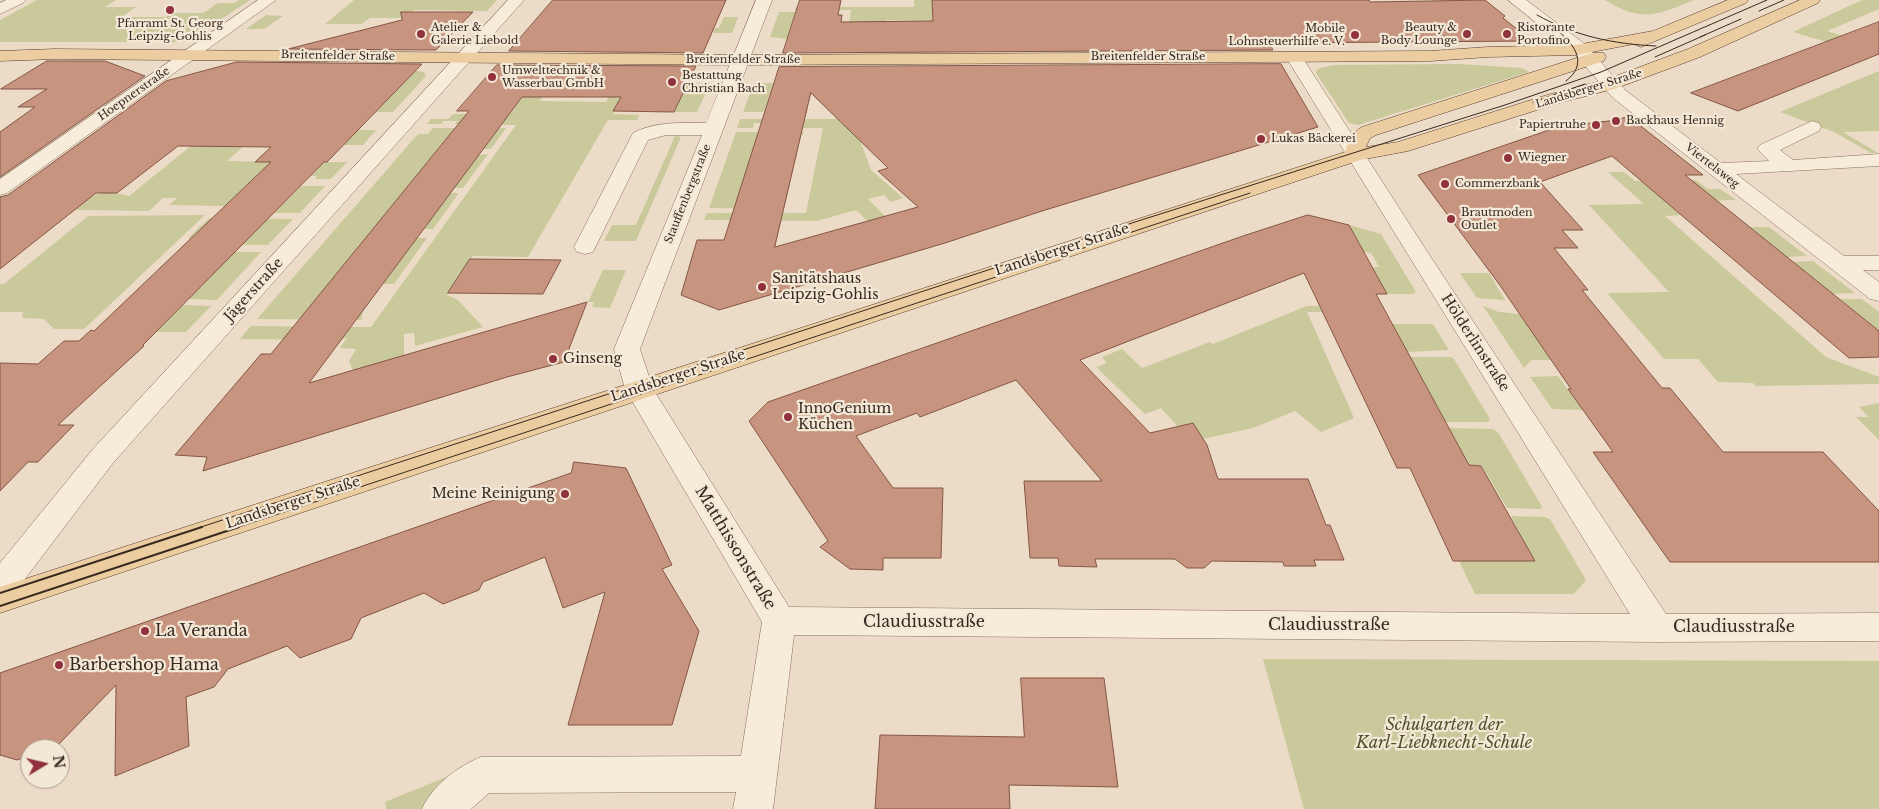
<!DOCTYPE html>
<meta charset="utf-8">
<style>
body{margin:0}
#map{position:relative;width:1879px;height:809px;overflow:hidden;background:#ecdcc7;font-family:"Libre Baskerville",serif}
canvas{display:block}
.north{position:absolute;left:20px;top:739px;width:50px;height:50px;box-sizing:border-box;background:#f3e7d6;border:1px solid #a89b8d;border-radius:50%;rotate:81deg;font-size:14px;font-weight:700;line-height:20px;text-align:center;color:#372920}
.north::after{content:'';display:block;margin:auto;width:18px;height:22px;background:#91313d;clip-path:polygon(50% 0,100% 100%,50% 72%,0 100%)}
</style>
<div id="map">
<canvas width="1879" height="809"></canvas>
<div class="north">N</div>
</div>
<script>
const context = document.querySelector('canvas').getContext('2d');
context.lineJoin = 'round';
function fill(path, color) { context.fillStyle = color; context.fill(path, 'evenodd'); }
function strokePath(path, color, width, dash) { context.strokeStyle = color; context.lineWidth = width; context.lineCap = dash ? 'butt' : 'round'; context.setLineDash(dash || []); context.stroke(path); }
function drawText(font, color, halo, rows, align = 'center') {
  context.font = font + ' "Libre Baskerville",serif'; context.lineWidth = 4.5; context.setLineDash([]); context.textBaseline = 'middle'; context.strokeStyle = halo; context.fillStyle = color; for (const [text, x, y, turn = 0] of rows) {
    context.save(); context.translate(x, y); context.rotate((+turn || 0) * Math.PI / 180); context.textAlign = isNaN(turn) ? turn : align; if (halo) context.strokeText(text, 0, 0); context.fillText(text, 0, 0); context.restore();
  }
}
fill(new Path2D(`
 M37,0H116L105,7H136L121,17H165L172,13H203L218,3H234L239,0H250L195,37L183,42H0V20Z
 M354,0H497L487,11L414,10L405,18H370L362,24H325Z
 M914,0H932L934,21L886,20V24H849L851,10H795L796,7H914Z
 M1605,0H1694C1658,15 1641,23 1605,0Z
 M1862,0H1879V9L1827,31L1876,46L1873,56L1793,32Z
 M779,12H796L787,39L770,37Z
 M266,15L283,16L264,29H246Z
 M724,17H738L732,33H713L715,28H719Z
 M1458,64L1522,68L1529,72L1358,125L1349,123L1316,73L1317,69L1333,65Z
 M413,70L424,72L426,76L393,112H376Z
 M1879,71V131L1843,132L1878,153H1871L1834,132L1780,112Z
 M687,83L710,84L697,112H674Z
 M754,83H773L764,112H743Z
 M611,94H624L613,114L639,115L637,120H608L528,257L473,256L447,295L458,300L483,327L415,346L414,333L404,334V362L353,371L349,361L356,349L340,348L347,338L338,340L240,339L251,326L371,327L516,125L455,124L457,121H444L441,124H427L431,119H448L453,114H510L524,95H543L540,101L606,102Z
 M228,116L266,126L227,161L271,162L225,206L169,205L177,198H163L149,211L74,210C97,192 100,189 129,196Z
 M740,119H838L859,138L871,170L903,198L891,202L884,195L868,199L889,220L872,225L856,210L817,221L704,220L707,213H806L823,128H769L770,123H754L753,128H737Z
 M433,128H506L491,149H482L494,132H452L307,310L363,311L361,320L257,319L418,134H428Z
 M351,130H376L363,145H342Z
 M736,132H804L802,135H758L736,205H785L784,209L709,208Z
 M675,136L681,137L636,241H604L612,225H636Z
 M488,154L463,188H454L478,155Z
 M324,162H347L331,179H315L317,176H311Z
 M1608,172H1624L1635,181L1696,180L1708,189H1720L1736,200L1667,202L1681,215L1665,216L1826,357L1879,377V384L1756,386L1753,383L1718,382L1698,359H1664L1607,293L1669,292L1589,205L1644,204Z
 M301,186H325L300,213H229L237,206L282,205Z
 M450,193H459L433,229H423Z
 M205,215L84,329H54L44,319L22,318L23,312H0V284H4L88,216Z
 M209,218L293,219L268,245H242L188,238Z
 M1349,225L1381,234L1416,292L1413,294H1387L1373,267H1379L1371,253L1364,252Z
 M1750,227H1769L1807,256L1787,257Z
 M417,238H427L394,284H383Z
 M235,252H261L217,300L188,299Z
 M1813,261L1855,293L1833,294L1793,262Z
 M603,270H626L610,308L592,307L594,302H588Z
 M1460,273H1489L1505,300L1477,298Z
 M1840,299H1862L1879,312V331Z
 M182,305L211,306L186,332H156Z
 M1307,306H1327L1330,312H1307L1354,418L1321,432L1295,411L1253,428L1203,439L1193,423L1178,427L1161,408L1145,414L1096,367L1107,363L1102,357L1122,349L1142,368L1210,342L1213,344Z
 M1483,306L1499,312L1519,314L1554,360H1532L1524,368Z
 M1392,324H1433L1449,350L1407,352Z
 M1410,357H1451L1454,359L1490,419L1488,422H1445Z
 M1558,376L1583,410L1552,409L1530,377Z
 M1879,403V440L1856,417H1869L1859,407Z
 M1449,428L1492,429L1498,432L1542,507L1540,509L1507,508L1482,466L1469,465Z
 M1511,516L1545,517L1550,519L1586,580L1574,594H1475L1459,561H1534Z
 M1263,659L1879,661V809H1304Z
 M466,769L432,809H386L385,802Z`), '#c9c99b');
const building = new Path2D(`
 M553,0H726L703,53L509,51Z
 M800,0H841L838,15H842L841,22L933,21L932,0H1369L1370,2L1485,0L1505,16L1503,18L1532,41L1269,43L1273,50L783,53Z
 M401,12H473L436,50L288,49L402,20Z
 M1879,22V54L1738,111L1691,93Z
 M47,61H105L145,76L0,177V132L35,107H18L47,89H1Z
 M237,62L422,64L327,162H324L143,345L144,346L58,425H74L38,462H28L0,491V363L38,364L64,341H79L91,330L94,331L271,162H255L271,147L178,146L117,193H96L0,269V197L8,195L166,81Z
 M1281,64L1318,127L1042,211L945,243L719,310L681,295L697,240H724L779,67ZM811,93L888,168L878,171L918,207L775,247Z
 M497,65L696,66L674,112L613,111L621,97H522L309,383L587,302L564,362L507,377L203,471L207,457L175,455L261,354H271L469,111H457Z
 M1628,116L1703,175H1685L1879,331V357L1849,358L1612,156L1540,182L1583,230H1562L1578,248H1554L1588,290H1582L1662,388H1670L1723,452H1823L1879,511V562H1670L1593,452H1613L1568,389H1571L1499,284L1418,175L1549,130L1573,125L1618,120Z
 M1308,215L1349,225L1387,294H1376L1469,465L1481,466L1535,561H1453L1410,468H1397L1304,273L1080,360L1150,433L1193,423L1207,445L1218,479H1308L1326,525H1330L1344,560H1314L1316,566H1284L1283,562L1212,561L1204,568H1187L1175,559H1095L1097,567L1059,566L1058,558H1030L1024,481H1102L1016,380L920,417L917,413L856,436L893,488H943L941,558H883V570L850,569L820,547L828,541L749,421L768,402L1243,236Z
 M470,259L561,260L543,294L448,293Z
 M574,462L626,468L672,565L662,569L699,631L672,725H568L605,592L563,608L545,557L483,582L479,590L443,604L424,593L361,618L351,639L300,658L287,646L228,669L214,687L186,697L189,746L115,776L116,685L58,745L47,749H30V755L17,760L0,755V673L571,473Z
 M1021,678H1104L1118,787L1009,785L1010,809H875L880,735L1024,737Z`);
fill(building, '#c7947f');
strokePath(building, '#845645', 1);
const minor = new Path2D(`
 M6,0H26L23,3L0,14V3Z
 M258,0H276L7,193L0,195V179Z
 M508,0H524L113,463L12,596L0,600V563L93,449Z
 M756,0H772L640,349L653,389L789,607L1630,614L1286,57L1288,53H1300L1302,57L1430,256L1666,614L1879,613V641L1657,642L794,635L773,809H733L736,792L489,793L471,809H422C432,786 458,766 481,757L741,756L762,622L625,389L614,349L702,135H666L648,140L593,252L585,254L577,252L574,247L633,133C656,121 681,123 706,123Z
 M1508,0H1526L1586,45L1625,90L1721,163L1769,161L1757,149L1760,145L1812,121L1819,123L1821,127L1819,131L1780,150L1793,160L1879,154V166L1736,174L1844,256H1879V270H1863L1879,282V301L1870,299L1613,98L1574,53Z`);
const major = new Path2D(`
 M1728,0H1748L1746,3L1641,47L1634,44L1576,55L1488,57L1430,61L740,65L55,59L0,61V51L55,49L740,55L1430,51L1488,47L1576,45L1653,31Z
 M1800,0H1820L1818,3L1700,57L1617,88L1559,103L1408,151L1360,160L0,613V587L1345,152C1349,141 1351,133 1362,127L1592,53H1604L1606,57L1604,61L1376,135L1370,138L1366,147L1398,142L1547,95L1605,80L1688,49Z`);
strokePath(minor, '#866e5d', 1);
strokePath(major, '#543d31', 1);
fill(minor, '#f7ebda');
fill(major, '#eccca1');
strokePath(new Path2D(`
 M1759,11L1784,0
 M1537,15C1575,36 1613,44 1656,46
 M1558,31C1576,46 1588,64 1566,81
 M1700,37L1741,19
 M1655,57L1705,35
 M1533,102L1585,84
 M198,528L1135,222L1505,105L1601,72L1767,0
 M236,528L1250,193`), '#372920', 1);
strokePath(new Path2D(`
 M0,593L202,527
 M0,606L239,527`), '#372920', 2);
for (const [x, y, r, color] of [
 [170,10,5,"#91313d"],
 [421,34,5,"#91313d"],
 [1467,34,5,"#91313d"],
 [1507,34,5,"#91313d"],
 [1355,35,5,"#91313d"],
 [492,77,5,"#91313d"],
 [672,82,5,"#91313d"],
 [1616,121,5,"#91313d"],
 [1596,125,5,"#91313d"],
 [1261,139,5,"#91313d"],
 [1508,158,5,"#91313d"],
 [1445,184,5,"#91313d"],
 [1451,219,5,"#91313d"],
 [762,287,5,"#91313d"],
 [553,359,5,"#91313d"],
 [788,417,5,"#91313d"],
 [565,494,5,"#91313d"],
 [145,631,5,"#91313d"],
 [59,665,5,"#91313d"]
]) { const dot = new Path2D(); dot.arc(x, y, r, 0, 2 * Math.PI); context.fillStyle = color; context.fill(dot); strokePath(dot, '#f3e7d6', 2); }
drawText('11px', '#372920', '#f3e7d6', [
 ["Pfarramt St. Georg",170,24,"center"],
 ["Leipzig-Gohlis",170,37,"center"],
 ["Atelier &",431,28],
 ["Galerie Liebold",431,41],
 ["Beauty &",1457,28,"right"],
 ["Body Lounge",1457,41,"right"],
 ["Ristorante",1517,28],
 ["Portofino",1517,41],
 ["Mobile",1345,29,"right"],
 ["Lohnsteuerhilfe e. V.",1345,42,"right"],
 ["Umwelttechnik &",502,71],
 ["Wasserbau GmbH",502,84],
 ["Bestattung",682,76],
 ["Christian Bach",682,89],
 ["Backhaus Hennig",1626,121],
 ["Papiertruhe",1586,125,"right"],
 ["Lukas Bäckerei",1271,139],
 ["Wiegner",1518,158],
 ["Commerzbank",1455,184],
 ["Brautmoden",1461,213],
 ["Outlet",1461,226]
], 'left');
drawText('11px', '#372920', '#f3e7d6', [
 ["Breitenfelder Straße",338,56,1],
 ["Breitenfelder Straße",1148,57],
 ["Breitenfelder Straße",743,60],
 ["Landsberger Straße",1589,89,-17],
 ["Hoepnerstraße",134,94,-35],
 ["Viertelsweg",1712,166,38],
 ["Stauffenbergstraße",688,194,-68]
]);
drawText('14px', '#372920', '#f3e7d6', [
 ["Landsberger Straße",1062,250,-18],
 ["Jägerstraße",254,290,-48],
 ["Hölderlinstraße",1475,343,57],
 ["Landsberger Straße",678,376,-18],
 ["Landsberger Straße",293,503,-18]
]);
drawText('14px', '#372920', '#f3e7d6', [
 ["Sanitätshaus",772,279],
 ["Leipzig-Gohlis",772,295],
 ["Ginseng",563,359],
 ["InnoGenium",798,409],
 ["Küchen",798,425],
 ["Meine Reinigung",555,494,"right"]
], 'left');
drawText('16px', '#372920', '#f3e7d6', [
 ["Matthissonstraße",735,548,59],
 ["Claudiusstraße",924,622],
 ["Claudiusstraße",1329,625],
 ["Claudiusstraße",1734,627]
]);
drawText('16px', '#372920', '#f3e7d6', [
 ["La Veranda",155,631],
 ["Barbershop Hama",69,665]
], 'left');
drawText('italic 16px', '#4d5228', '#f3e7d6', [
 ["Schulgarten der",1444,725],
 ["Karl-Liebknecht-Schule",1444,743]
]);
</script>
